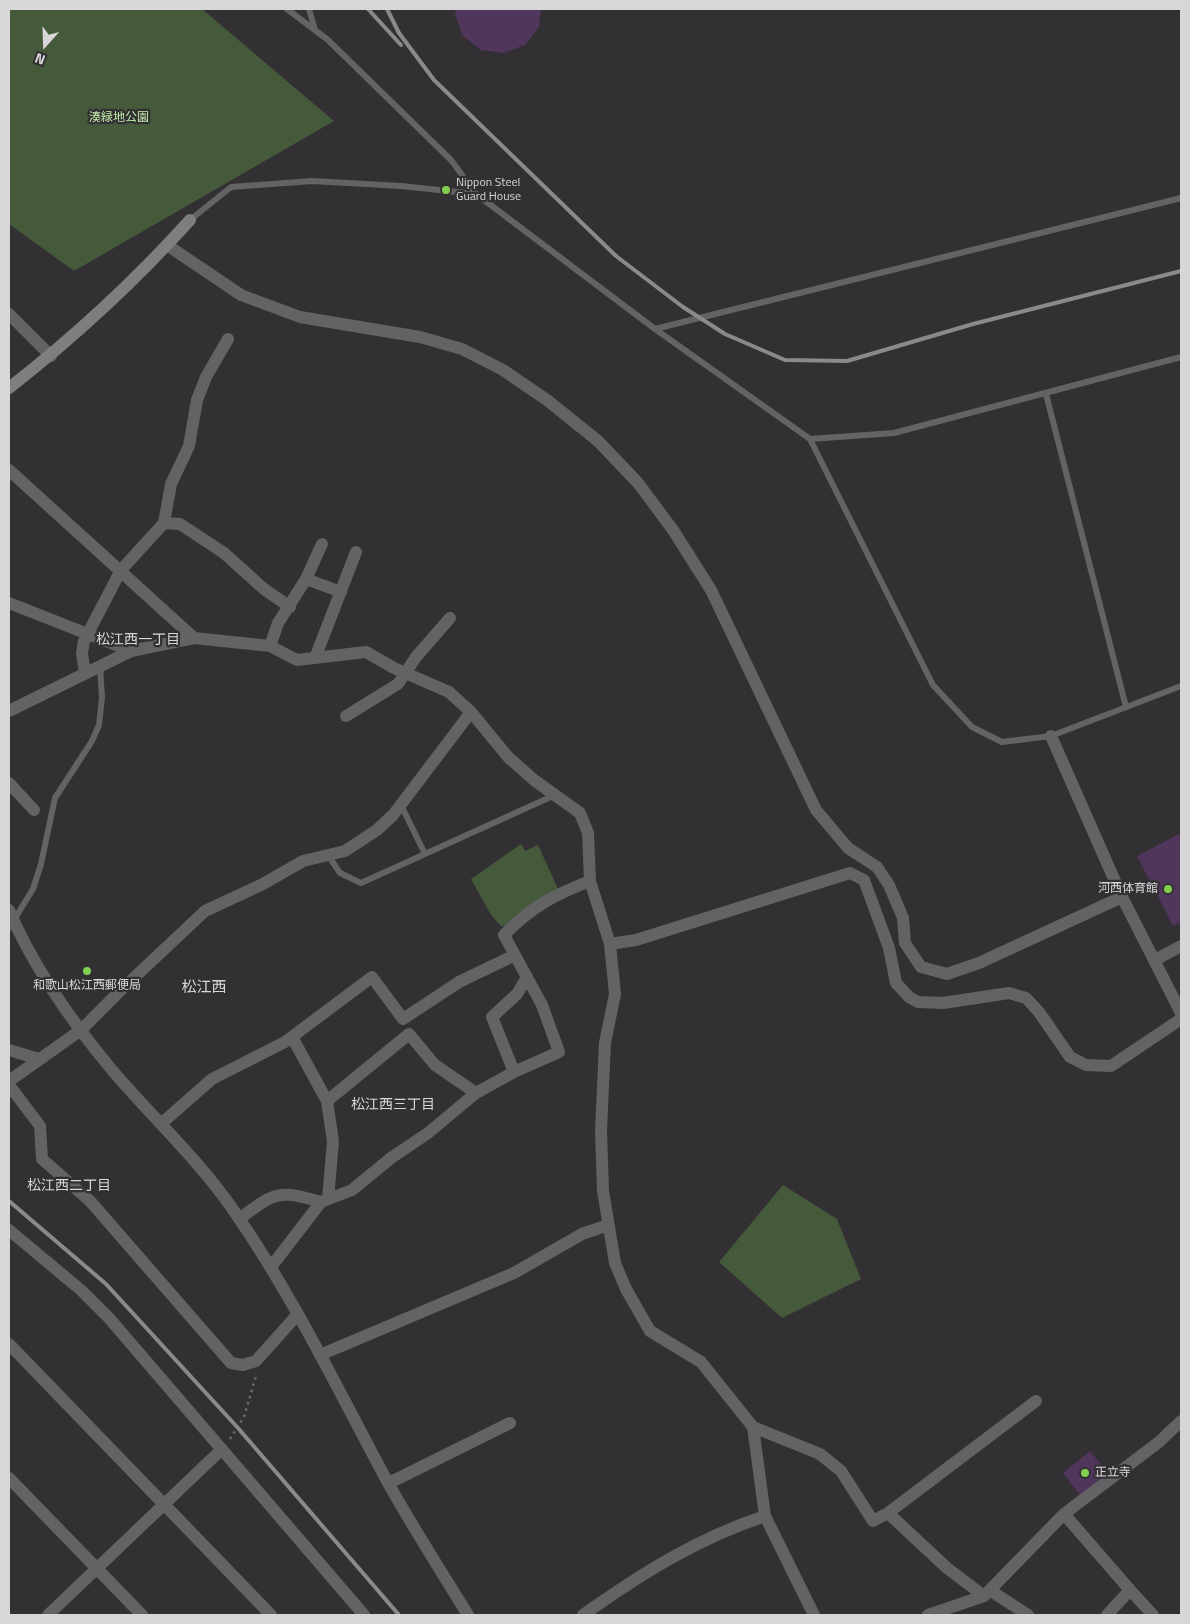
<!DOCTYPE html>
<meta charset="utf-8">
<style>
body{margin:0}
#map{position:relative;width:1190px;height:1624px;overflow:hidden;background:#323033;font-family:"Titillium Web",sans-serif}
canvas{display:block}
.frame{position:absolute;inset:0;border:10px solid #d8d6d9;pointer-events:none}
.north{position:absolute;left:20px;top:20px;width:50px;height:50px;-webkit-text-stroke:4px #323033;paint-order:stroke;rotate:200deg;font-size:14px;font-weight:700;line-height:20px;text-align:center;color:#d8d6d9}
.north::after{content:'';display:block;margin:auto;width:18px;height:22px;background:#d8d6d9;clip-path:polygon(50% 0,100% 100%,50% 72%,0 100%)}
</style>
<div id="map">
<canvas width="1190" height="1624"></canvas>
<div class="frame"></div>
<div class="north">N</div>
</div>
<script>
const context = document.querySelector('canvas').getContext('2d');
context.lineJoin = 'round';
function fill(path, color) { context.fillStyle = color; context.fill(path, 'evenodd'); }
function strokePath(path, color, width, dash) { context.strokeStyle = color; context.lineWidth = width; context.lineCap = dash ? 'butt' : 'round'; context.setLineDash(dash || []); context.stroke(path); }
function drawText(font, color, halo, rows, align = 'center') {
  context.font = font + ' "Titillium Web","Noto Sans JP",sans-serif'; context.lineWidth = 4.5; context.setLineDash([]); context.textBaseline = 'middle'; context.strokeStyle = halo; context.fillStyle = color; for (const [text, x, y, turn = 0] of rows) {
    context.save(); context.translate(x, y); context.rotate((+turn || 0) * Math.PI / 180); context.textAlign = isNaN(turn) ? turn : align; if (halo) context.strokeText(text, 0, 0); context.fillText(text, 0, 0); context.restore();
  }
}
fill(new Path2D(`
 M9,9H202L334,121L74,271L9,224Z
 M521,844L525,851L538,845L558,889L507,926H501L491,915L471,879Z
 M783,1185L837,1219L861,1279L782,1318L719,1262Z`), '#45593b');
fill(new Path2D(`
 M456,9H541L539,27L525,45L504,53L481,50L463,36L455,15Z
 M1181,833V922L1173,926L1137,856Z
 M1090,1451L1108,1473L1080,1495L1063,1473Z`), '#51365c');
strokePath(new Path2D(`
 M230,1439L244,1417L256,1376`), '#6a686b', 2.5, [2.5, 4]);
strokePath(new Path2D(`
 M287,9L328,40L451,160L476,194L655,329L810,439L933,685L972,727L1002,742L1051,736L1181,686
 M309,9L315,30
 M190,220L231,187L312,181L401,186L476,194
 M655,329L1181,198
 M1046,394L1126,707
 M810,439L894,433L1181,357
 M401,805L425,854
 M328,855L340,873L361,883L555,795
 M9,928L33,889L41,864L55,798L92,741L99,725L102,698L100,666`), '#636264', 6);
strokePath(new Path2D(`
 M167,245L241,295L300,317L420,337L462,349L503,370L547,400L598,441L638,483L673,530L711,590L816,810L848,848L877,867L889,885L903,918L905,943L921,967L947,974L979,963L1122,897
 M9,314L51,356
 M9,470L194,638
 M164,523L180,524L224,553L264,589L290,607
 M306,579L341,592
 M9,603L131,651
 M270,646L278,623L306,579L322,544
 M315,658L356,552
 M85,674L82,653L84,641L121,570L164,523L171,484L189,446L197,400L206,377L228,339
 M9,711L131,651L194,638L270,646L297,660L366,652L394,668L449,692L471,712L508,757L534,780L580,813L588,833L590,881L610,944L615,994L605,1043L601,1131L603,1191L615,1263L626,1289L650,1331L701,1362L753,1427L765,1516L814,1615
 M346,716L398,684L416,657L450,618
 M1051,736L1122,897L1181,1013
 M9,783L34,810
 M9,910C34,969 72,1022 112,1070C152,1117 199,1160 234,1211C293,1296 338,1390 387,1481C412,1526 441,1571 468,1615
 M610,944L636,940L850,873L864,880L889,948L896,983L909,997L918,1002L943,1003L1009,993L1026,998L1039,1012L1070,1057L1086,1065L1111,1066L1181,1019
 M1155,960L1181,946
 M292,1037L327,1101L333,1141L328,1199
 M9,1050L39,1059
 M514,1072L492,1017L517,994L527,977
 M9,1081L81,1030L122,989L205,911L263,884L303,861L345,851L377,830L393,815L471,712
 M9,1085L40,1126L42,1159L90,1201L231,1363L243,1365L256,1361L297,1315
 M327,1101L409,1034L435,1065L476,1093
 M162,1123L212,1079L285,1042L372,977L403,1019L459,982L515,955
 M239,1219C274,1193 278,1189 321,1202
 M9,1230L82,1291L109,1318L364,1615
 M271,1267L321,1202L352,1190L391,1158L428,1133L476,1093L514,1072L559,1052L542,1005L504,935C531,907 554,895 590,881
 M9,1344L271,1615
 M320,1355L514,1273L582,1234L608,1225
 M753,1427L820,1454L841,1471L873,1521L888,1513L947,1568L984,1596
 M9,1478L142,1615
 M389,1483L510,1423
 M888,1513L1036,1401
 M1064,1514L1130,1590L1107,1615
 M1130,1590L1153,1615
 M991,1591L1028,1615
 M48,1615L221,1450
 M583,1615C641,1574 696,1539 765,1516
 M928,1615L984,1596L1064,1514L1159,1442L1181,1421`), '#636264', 12);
strokePath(new Path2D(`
 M9,388C73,338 135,281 190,220`), '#7f7d80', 12);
strokePath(new Path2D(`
 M368,9L401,45
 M387,9L399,33L434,80L616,256L683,307L725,334L785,360L847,361L973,324L1181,271
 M9,1201L106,1284L238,1428L399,1615`), '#8b898c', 4);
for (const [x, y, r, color] of [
 [446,190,5,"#82d04f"],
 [1168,889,5,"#82d04f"],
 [87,971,5,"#82d04f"],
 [1085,1473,5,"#82d04f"]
]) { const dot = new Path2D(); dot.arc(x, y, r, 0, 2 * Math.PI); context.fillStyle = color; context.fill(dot); strokePath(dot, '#323033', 2); }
drawText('12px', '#c1eeaa', '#323033', [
 ["湊緑地公園",119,118]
]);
drawText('12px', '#d8d6d9', '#323033', [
 ["Nippon Steel",456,183],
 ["Guard House",456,197],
 ["河西体育館",1158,889,"right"],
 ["和歌山松江西郵便局",87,986,"center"],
 ["正立寺",1095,1473]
], 'left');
drawText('14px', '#d8d6d9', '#323033', [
 ["松江西一丁目",138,641],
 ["松江西三丁目",393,1106],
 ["松江西二丁目",69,1187]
]);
drawText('15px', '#d8d6d9', '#323033', [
 ["松江西",204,988]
]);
</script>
